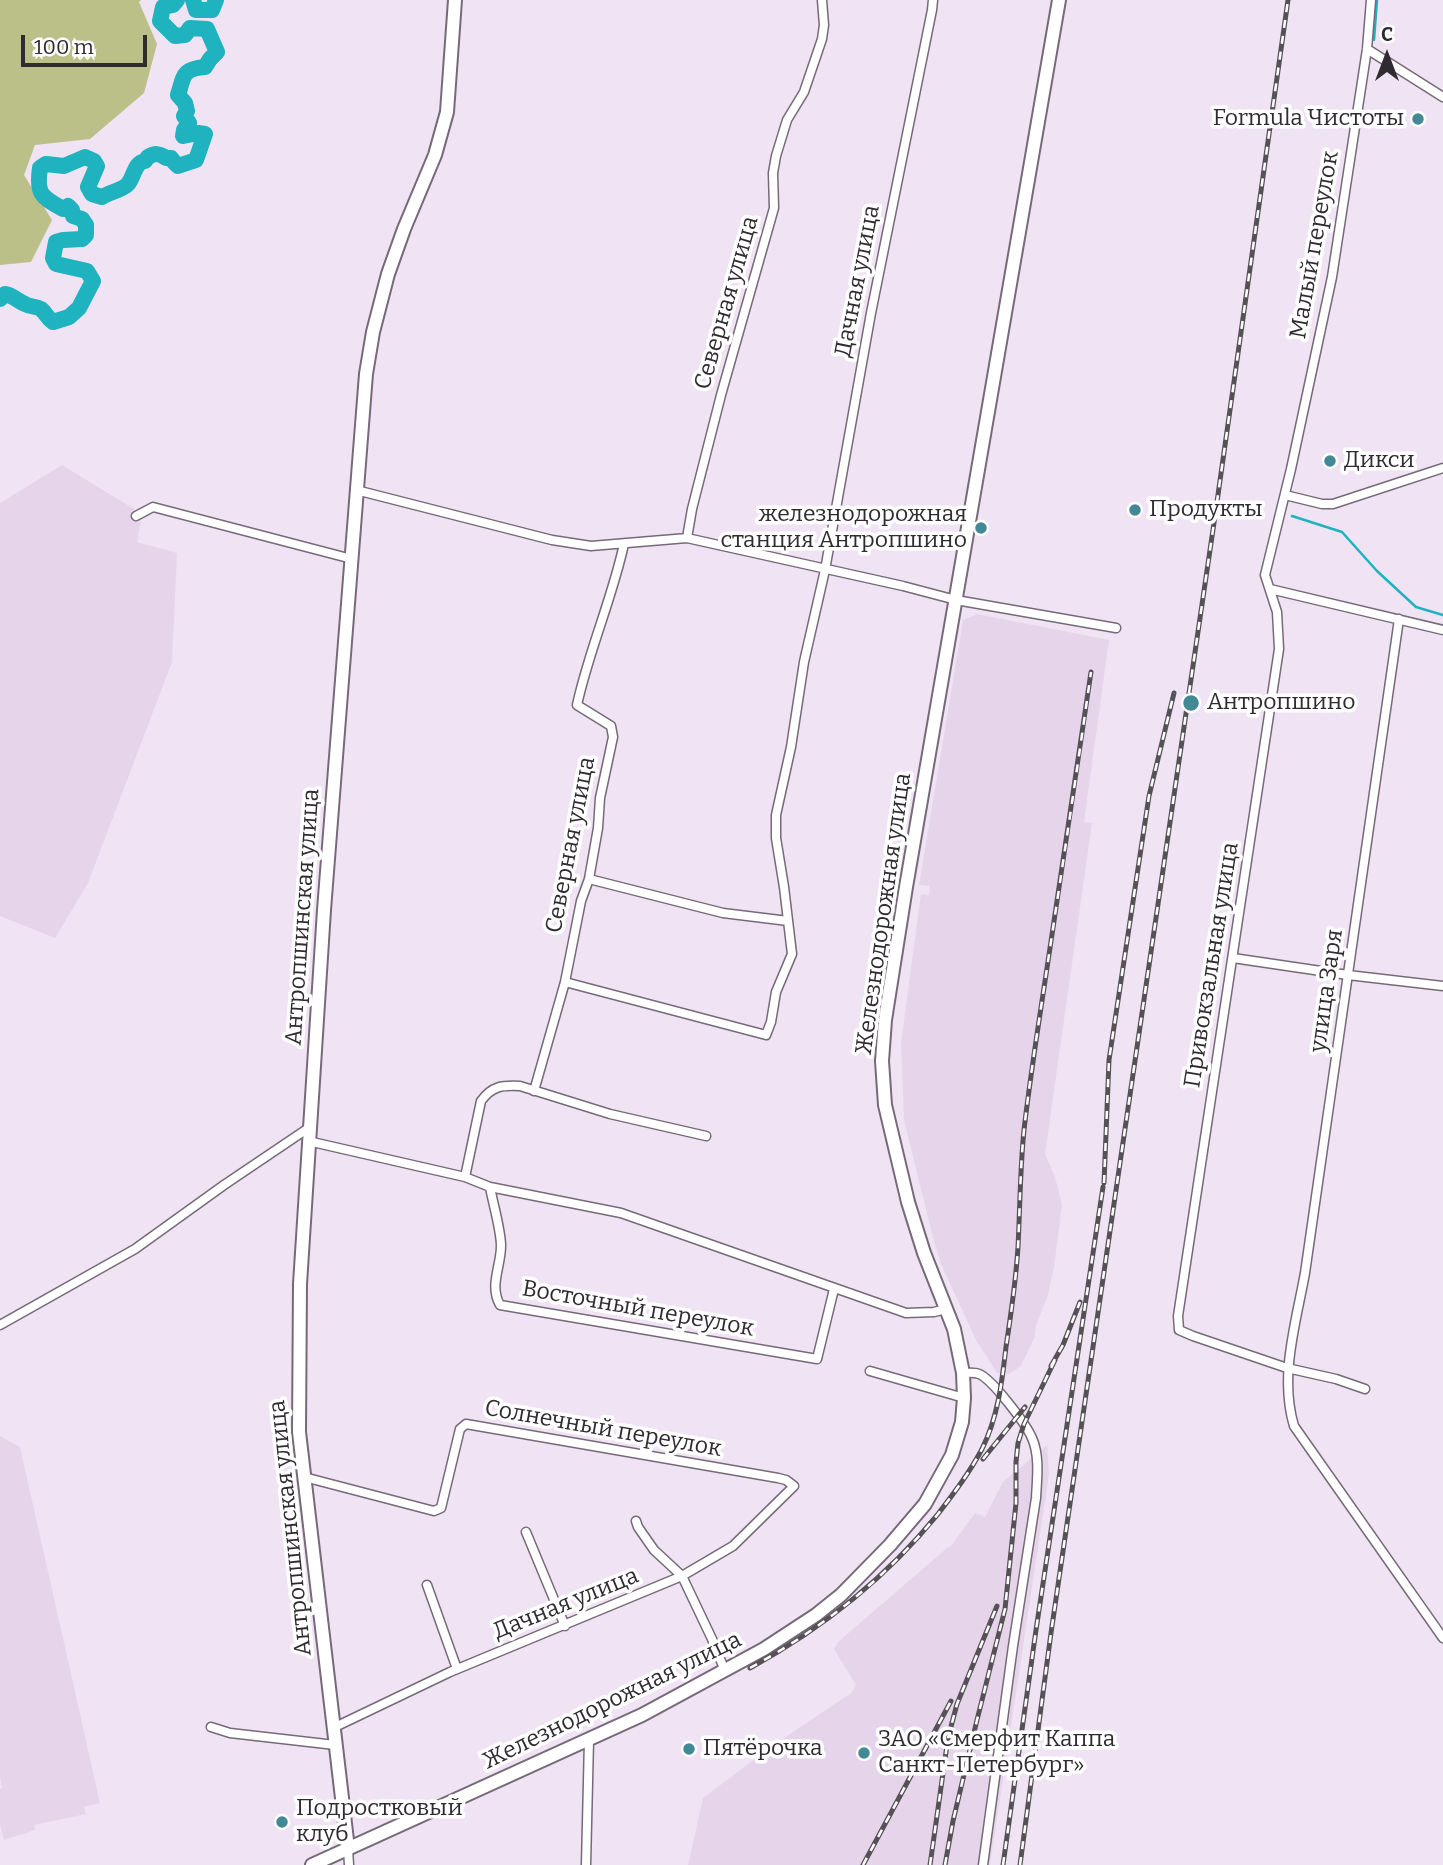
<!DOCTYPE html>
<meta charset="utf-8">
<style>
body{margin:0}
#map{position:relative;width:1443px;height:1865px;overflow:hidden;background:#f0e3f3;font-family:Bitter,serif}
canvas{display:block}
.north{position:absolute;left:1352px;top:21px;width:70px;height:70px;-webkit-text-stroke:5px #fff;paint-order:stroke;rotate:0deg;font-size:19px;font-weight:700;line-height:28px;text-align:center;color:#2f2b30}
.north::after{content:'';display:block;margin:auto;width:24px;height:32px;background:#2f2b30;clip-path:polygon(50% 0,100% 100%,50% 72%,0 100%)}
.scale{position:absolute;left:21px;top:35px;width:126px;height:32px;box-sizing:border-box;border:4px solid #2f2b30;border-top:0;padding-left:9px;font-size:21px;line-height:24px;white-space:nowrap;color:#2f2b30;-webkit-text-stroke:5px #fff;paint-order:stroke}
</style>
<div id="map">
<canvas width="1443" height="1865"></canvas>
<div class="north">С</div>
<div class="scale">100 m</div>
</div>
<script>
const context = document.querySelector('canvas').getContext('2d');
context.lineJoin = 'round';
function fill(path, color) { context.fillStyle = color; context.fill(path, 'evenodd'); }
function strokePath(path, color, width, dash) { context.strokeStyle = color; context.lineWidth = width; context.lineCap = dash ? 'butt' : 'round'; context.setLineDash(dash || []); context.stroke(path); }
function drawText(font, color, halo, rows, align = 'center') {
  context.font = font + ' Bitter,serif'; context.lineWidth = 7; context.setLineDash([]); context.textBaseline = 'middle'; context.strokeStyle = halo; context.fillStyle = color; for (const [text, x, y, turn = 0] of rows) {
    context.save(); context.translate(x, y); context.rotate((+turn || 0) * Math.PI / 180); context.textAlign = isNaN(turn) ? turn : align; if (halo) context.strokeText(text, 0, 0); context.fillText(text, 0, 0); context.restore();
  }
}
fill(new Path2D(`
 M62,465L134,509L141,519L137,542L177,553L172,662L88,883L55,938L0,916V503Z
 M977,614L1109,640L1084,822L1092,823L1045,1154L1055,1177L1062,1205L1054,1267L1048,1295L1036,1325L1035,1336L1021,1366L1009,1374L997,1373L976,1340L941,1264L934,1242L904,1120L901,1043L921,894L929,895L930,886L919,885L963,620Z
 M0,1436L20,1447L100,1803L84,1807L86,1814L34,1825L35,1830L4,1840L0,1825V1789L2,1788L0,1778Z
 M1047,1445L1049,1474L990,1865H688L703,1798L772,1746L851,1693L856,1685L834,1649L838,1642L947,1548L951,1546L975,1513L985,1517L1003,1482Z`), '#e6d5ea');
fill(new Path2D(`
 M0,0H141L139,2L157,44L144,93L90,139L35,145L24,175L52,220L31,262L0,265Z`), '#bbc088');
strokePath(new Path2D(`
 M1374,40L1377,0
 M1292,516L1342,532L1377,571L1416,607L1443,615`), '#1eb3bf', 2.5);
strokePath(new Path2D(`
 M193,0L196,10H212L216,0
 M0,299L5,294C13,295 17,301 25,304C30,307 36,306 41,309C46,313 47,318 53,322L69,317L79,308L93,281L87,271L56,264L53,258L56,242L63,240L82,239L86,235V225L82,219L73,216L72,210L68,206L63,209C42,197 36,195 40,168L46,164L64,166L85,157L94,161L97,166L88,187L92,194L102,197C110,192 123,190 128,184C135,175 134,163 145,161L148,157C155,153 159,153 166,158H171L174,162L178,166L196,160L205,134L198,133L183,136L184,130L189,123L184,116L187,111L185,103L178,95C184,76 182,69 205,67L210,59L217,52L207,29L190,28L185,35L175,36L160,21L163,7L173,5L177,0`), '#1eb3bf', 16);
const street = new Path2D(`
 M1367,49L1443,97
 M356,490L552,540L591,546L687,538L903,586L956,600L1116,628
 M1285,495L1322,504H1333L1443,468
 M136,516L153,507L352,559
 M687,538L692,509L721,395L774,208L773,173L776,156L787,120L804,92L822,39L824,25L822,0
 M1270,589L1443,630
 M1399,619L1305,1273C1296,1323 1279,1376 1294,1426L1443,1638
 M589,879L723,913L788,921
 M1233,958L1348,975L1443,986
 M565,982L766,1035L771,1022L776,992L792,954L784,887L776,838V815L791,747L804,662L825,570L871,313L932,10L933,0
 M534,1091L565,982L581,901L589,879L598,828L600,798L613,737L611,726L577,705C589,650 612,599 624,544
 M308,1141L465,1177L490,1187L621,1213L906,1313L934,1312L946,1309
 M465,1177L481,1101C492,1086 502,1085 520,1086L610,1114L706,1136
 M490,1187C493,1204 501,1230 501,1246C501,1266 489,1286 500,1305L817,1359L834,1289
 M0,1325L135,1249L224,1185L310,1127
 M870,1371L964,1398
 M963,1373C968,1373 974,1372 979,1374C992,1379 1026,1424 1032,1438C1040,1456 1037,1479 1036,1498L1013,1646L983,1865
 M1365,1389L1336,1379L1287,1368L1193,1336L1179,1330L1178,1316L1279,649L1277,612L1265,575L1291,469L1332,277L1367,49L1371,0
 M304,1477L434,1511L441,1508L460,1429L466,1424L778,1478L786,1480L794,1486L733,1546L682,1576L450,1672L333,1728
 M636,1521L638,1527L654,1550L682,1576L712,1639L725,1671
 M526,1532L565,1626
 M427,1585L457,1669
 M211,1727L230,1733L335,1745
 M348,1849L349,1865
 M586,1865L589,1740`);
const secondary = new Path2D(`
 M348,1849L299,1432L300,1284L324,910L366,374L373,332L388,274L404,229L435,155L447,112L455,0
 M312,1865L642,1715L764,1649L816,1615L841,1595L890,1545L925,1504L952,1455L962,1422L964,1398L963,1373L954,1329L924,1253L908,1202L885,1105L882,1061L885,1020L906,887L1059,0`);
strokePath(street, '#766a78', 11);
strokePath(secondary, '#766a78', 16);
strokePath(street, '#fff', 8);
strokePath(secondary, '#fff', 12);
const rail = new Path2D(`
 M1104,1183L1109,1060L1149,796L1174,693
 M1051,1366L1063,1345L1080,1302
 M983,1459L1025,1407
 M750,1668C823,1628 886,1578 938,1514C954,1493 970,1472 982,1449C998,1417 1002,1382 1006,1347C1011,1314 1016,1280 1018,1247C1020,1208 1020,1169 1024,1130C1031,1069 1041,1009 1050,948C1064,856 1078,764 1091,672
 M863,1865L951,1701
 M930,1865L948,1738L957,1704L997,1606
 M945,1865L953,1821L977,1720L1005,1609L1016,1503V1462L1018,1443L1024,1424L1055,1360
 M1003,1865L1036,1630L1103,1187
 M1020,1865L1051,1633L1215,516L1288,0`);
strokePath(rail, '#565057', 5);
strokePath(rail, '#fff', 2.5, [8]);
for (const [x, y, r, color] of [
 [1418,119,7,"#438895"],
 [1330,461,7,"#438895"],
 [1135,510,7,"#438895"],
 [981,528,7,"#438895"],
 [1191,703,9,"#438895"],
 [689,1749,7,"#438895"],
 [864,1753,7,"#438895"],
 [282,1822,7,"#438895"]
]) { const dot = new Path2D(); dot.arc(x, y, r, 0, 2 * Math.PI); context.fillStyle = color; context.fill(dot); strokePath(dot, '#fff', 2.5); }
drawText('23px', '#2f2b30', '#fff', [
 ["Formula Чистоты",1404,119,"right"],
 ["Дикси",1344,461],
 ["Продукты",1149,510],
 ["железнодорожная",967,515,"right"],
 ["станция Антропшино",967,541,"right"],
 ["Антропшино",1207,703],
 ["ЗАО «Смерфит Каппа",878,1740],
 ["Санкт-Петербург»",878,1766],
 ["Пятёрочка",703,1749],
 ["Подростковый",296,1809],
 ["клуб",296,1835]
], 'left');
drawText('23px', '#2f2b30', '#fff', [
 ["Малый переулок",1315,245,-80],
 ["Дачная улица",858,281,-79],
 ["Северная улица",727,303,-74],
 ["Северная улица",571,845,-79],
 ["Железнодорожная улица",884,914,-82],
 ["Антропшинская улица",303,917,-86],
 ["Привокзальная улица",1212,965,-81],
 ["улица Заря",1327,991,-82],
 ["Восточный переулок",638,1309,10],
 ["Солнечный переулок",603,1429,10],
 ["Антропшинская улица",291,1528,-96],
 ["Дачная улица",566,1604,-22],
 ["Железнодорожная улица",612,1701,-26]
]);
</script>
